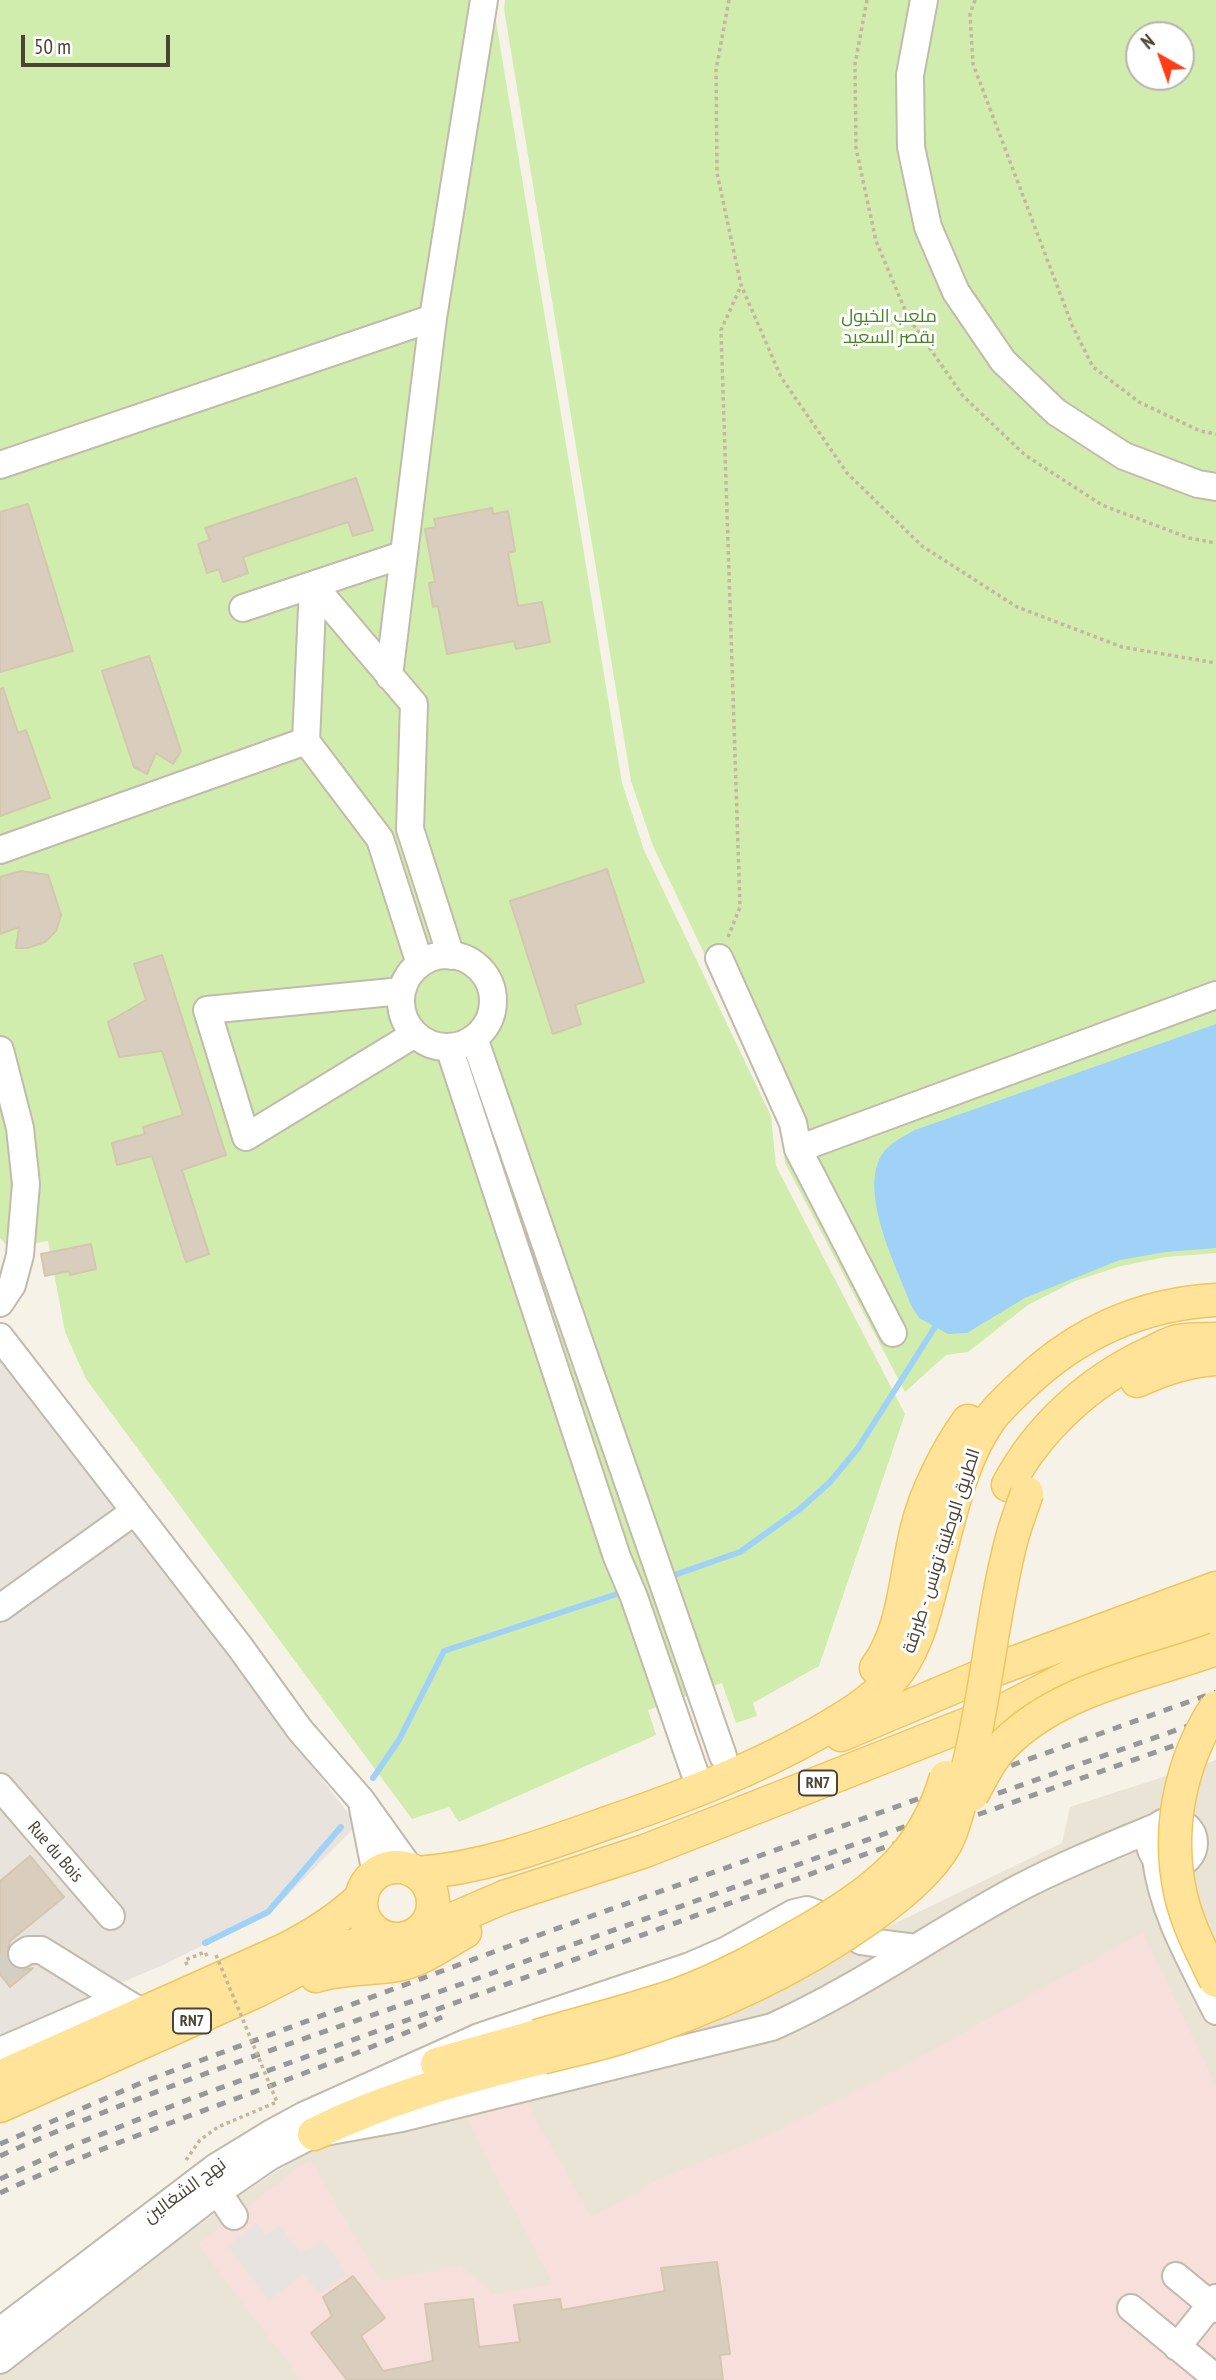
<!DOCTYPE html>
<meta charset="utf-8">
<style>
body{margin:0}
#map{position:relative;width:1216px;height:2380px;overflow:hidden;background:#f6f2e8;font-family:"PT Sans Narrow",sans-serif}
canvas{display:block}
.north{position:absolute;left:1125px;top:21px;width:70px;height:70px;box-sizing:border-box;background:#fff;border:2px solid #b7b4af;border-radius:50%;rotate:320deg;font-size:19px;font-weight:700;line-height:28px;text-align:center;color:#4a4336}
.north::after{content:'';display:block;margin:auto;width:24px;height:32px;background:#ff3d16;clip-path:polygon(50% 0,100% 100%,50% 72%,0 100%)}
.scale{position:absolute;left:21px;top:35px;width:149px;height:32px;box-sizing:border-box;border:4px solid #4a4336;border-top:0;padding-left:9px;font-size:21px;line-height:24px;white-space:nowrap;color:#4a4336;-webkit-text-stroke:5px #fff;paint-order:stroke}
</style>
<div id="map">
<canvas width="1216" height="2380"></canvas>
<div class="north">N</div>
<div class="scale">50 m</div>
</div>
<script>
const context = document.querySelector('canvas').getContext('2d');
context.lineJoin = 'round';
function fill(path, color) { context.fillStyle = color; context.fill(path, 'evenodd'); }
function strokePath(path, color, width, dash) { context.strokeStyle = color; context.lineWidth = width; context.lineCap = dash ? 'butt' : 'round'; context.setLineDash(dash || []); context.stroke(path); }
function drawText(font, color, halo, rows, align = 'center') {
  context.font = font + ' "PT Sans Narrow",Cairo,sans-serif'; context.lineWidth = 6; context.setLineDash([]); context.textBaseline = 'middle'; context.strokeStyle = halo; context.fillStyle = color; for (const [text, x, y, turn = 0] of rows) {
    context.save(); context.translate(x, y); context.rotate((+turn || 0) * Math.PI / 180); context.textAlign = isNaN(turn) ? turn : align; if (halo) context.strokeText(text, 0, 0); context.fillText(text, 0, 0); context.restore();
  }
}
fill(new Path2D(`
 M1216,1760V2380H0V2374L232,2200L302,2155L395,2112L875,1933L1062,1843L1070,1807Z`), '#eae4d6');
fill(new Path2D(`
 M0,1356L357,1825L271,1912L165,1964L0,2035Z`), '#e8e3dd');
fill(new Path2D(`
 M1143,1932L1216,2086V2380H301L198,2244L310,2159L380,2281L460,2265L493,2294L553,2284L466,2118L526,2101L591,2217L665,2176L755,2141L900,2068Z`), '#f7dfdb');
fill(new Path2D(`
 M0,0H496L494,9L622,783L644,850L771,1116L776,1166L905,1414L819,1666L753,1703L757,1716L736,1723L722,1683L648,1710L656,1735L459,1822L449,1807L412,1819L86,1379L65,1332L48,1241L9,1248L0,1238Z
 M505,0H1216V1253L1166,1257L1121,1266L1075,1281L1028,1305L968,1352L946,1355L905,1392L785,1163L780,1113L653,846L631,781L504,9ZM1139,35H1181V77H1139Z`), '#d0edae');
fill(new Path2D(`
 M256,2222L266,2235L279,2225L301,2253L323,2240L346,2274L320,2294L303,2274L269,2301L228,2247Z`), '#e7e4e0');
fill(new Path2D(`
 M1216,1024V1248L1166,1252L1120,1260L1025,1298L967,1333L948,1334L919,1318L912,1307C897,1268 859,1195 881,1156C888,1144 904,1136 915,1130Z`), '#a0d2f7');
strokePath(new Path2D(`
 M666,1578L740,1552L800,1509L830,1482L858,1448L935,1327
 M373,1778L399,1740L444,1651L626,1591
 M205,1943L268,1912L341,1827`), '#a0d2f7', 6);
const building = new Path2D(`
 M356,478L373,530L353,536L348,522L243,557L248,573L223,582L219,569L207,573L198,544L210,540L205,528Z
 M28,504L73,651L0,672V512Z
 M492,508L493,514L508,511L515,551L508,553L518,606L542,602L550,642L516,649L514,641L447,654L438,606L433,607L429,583L435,582L425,529L436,527L434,519Z
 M149,656L181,751L173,764L156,753L147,774L134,767L102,671Z
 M3,688L18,733L26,730L50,798L0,816V689Z
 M607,869L644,982L575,1005L581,1024L553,1034L510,901Z
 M21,871L48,875L61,915L56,931L45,942L27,948H16L19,927L0,934V877Z
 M162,955L226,1155L182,1170L209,1254L186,1262L152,1156L117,1165L112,1143L145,1134L143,1127L183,1115L162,1051L119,1057L108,1022L146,1000L134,964Z
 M91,1244L96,1269L70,1275L69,1271L45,1276L41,1254Z
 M30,1856L64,1897L10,1941L6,1954L9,1963L16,1968L22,1970L33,1968L10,1987L0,1974V1881Z
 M717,2262L730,2354L720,2355L723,2380H347L311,2333L332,2316L323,2297L353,2276L385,2318L361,2336L383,2371L433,2361L425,2304L473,2299L479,2347L520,2342L514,2305L560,2299L562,2310L665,2291L661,2268Z`);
fill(building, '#d9cebd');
strokePath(building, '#d4c6af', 2);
strokePath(new Path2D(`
 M0,1971L22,1954`), '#d4cfc4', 26, [26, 13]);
const minor = new Path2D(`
 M924,0L910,75L911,147L928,227L956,292L1003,361L1056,412L1124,456L1198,484L1216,487
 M0,465L433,318
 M313,585L414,704L410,829L451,956
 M313,585L306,741L380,839L420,964
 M243,608L402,555
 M389,676L433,318L484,0
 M0,850L306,741
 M401 1001a46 46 0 1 1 92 0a46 46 0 1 1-92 0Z
 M719,958L793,1123L798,1149L893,1333
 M402,991L207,1010L246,1137L415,1034
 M474,1038L723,1756
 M449,1047L617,1557L634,1597L694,1771
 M0,1050L20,1128L26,1184L20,1255L12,1285L0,1303
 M798,1149L1216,995
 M0,1337L240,1647L300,1730L361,1800L411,1870
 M0,1608L135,1511
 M0,1787L111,1916
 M363,1808L376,1874
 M1150 1843a22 22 0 1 1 44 0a22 22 0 1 1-44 0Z
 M1156,1859C1163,1914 1192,1962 1216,2011
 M22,1954L28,1950H41L120,1999
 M0,2051L120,1999L143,2013
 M218,2192L234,2216
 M1176,2276L1216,2309
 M1131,2308L1216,2378
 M0,2331L216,2167L270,2134L305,2115L479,2037L690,1966L727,1950L794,1913L807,1910L815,1913L861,1941L916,1948
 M1177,2347L1216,2298
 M0,2360L205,2201L269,2157L314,2134L402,2118L772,2027C859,1988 936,1932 1019,1888C1063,1865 1110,1846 1156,1827`);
const major = new Path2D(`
 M1137,1381C1164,1369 1187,1361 1216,1359
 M1008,1485C1038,1428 1090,1381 1148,1354C1158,1350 1168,1343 1178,1341C1190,1339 1204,1339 1216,1339
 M876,1668C905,1629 905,1575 917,1528C925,1494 947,1450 968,1421
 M841,1735L997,1669L1216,1588
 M361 1903a36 36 0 1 1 72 0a36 36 0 1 1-72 0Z
 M417,1873C484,1868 545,1845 607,1823C680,1798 751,1771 818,1733C844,1718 871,1702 891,1680C921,1647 927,1598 939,1557C951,1512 962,1460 988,1422C998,1407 1012,1395 1025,1383C1078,1333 1142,1304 1216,1300
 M416,1935L504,1897L645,1851L1008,1708L1119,1651L1216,1620
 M316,1976C343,1967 369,1970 397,1965C421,1961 443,1944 465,1932
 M437,2064L537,2036
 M0,2077L284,1950C314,1935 338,1920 362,1897
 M0,2106L257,1991L313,1962L347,1947L385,1937
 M314,2134C389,2097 461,2078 542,2058`);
strokePath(minor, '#c2baaa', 30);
strokePath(major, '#efc65d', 35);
strokePath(new Path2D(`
 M729,0L716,70L717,173L741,285L781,377L847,473L922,546L1017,607L1122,647L1216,663
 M867,0L855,64L856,148L876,241L908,317L963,396L1025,455L1102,505L1189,538L1216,543
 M975,0L970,14L973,64L1072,325L1093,367L1139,402L1200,431L1216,434
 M728,937L740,907L721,330L741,286
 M187,1965L185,1960L205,1952L208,1958
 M186,2160L200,2140L218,2127L277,2102`), '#c5b79a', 3.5, [3.5, 3.5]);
strokePath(minor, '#fff', 26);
strokePath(major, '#ffe398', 32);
strokePath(new Path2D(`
 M0,2144L148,2080L550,1931L1216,1692
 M0,2156C158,2085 324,2033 487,1975C730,1889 973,1802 1216,1716
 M0,2179L72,2146L187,2100L874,1851L1216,1731
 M0,2193C144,2126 297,2082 442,2017`), '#989898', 5, [9, 9]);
const majorBridge = new Path2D(`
 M1216,1707C1180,1762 1166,1831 1181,1896C1188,1926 1203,1954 1216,1981
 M972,1795C983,1775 993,1753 1011,1738C1067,1687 1147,1674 1216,1649
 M537,2036C584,2022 633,2010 679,1994C725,1977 766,1954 808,1930C874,1891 924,1855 946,1777
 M542,2058C567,2051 594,2046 619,2038C707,2011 795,1971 871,1917C898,1897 929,1873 946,1843C956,1825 963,1788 968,1767C987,1692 992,1613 1012,1538C1016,1523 1022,1508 1027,1493`);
strokePath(majorBridge, '#efc65d', 35, []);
strokePath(new Path2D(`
 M216,1955L277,2102`), '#c5b79a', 3.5, [3.5, 3.5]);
strokePath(majorBridge, '#ffe398', 32);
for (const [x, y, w] of [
 [818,1783,38],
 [192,2021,38]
]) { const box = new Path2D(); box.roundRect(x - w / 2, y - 12.5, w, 25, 5); context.fillStyle = '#fff'; context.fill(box); strokePath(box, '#4a4336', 2); }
drawText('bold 16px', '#4a4336', null, [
 ["RN7",818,1783],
 ["RN7",192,2021]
]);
drawText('18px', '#458323', '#fff', [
 ["ملعب الخيول",889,317],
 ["بقصر السعيد",889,338]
]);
drawText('18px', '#4a4336', '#fff', [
 ["الطريق الوطنية تونس - طبرقة",942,1551,-72],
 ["Rue du Bois",55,1852,49],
 ["نهج الشغالين",185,2191,-36]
]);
</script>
